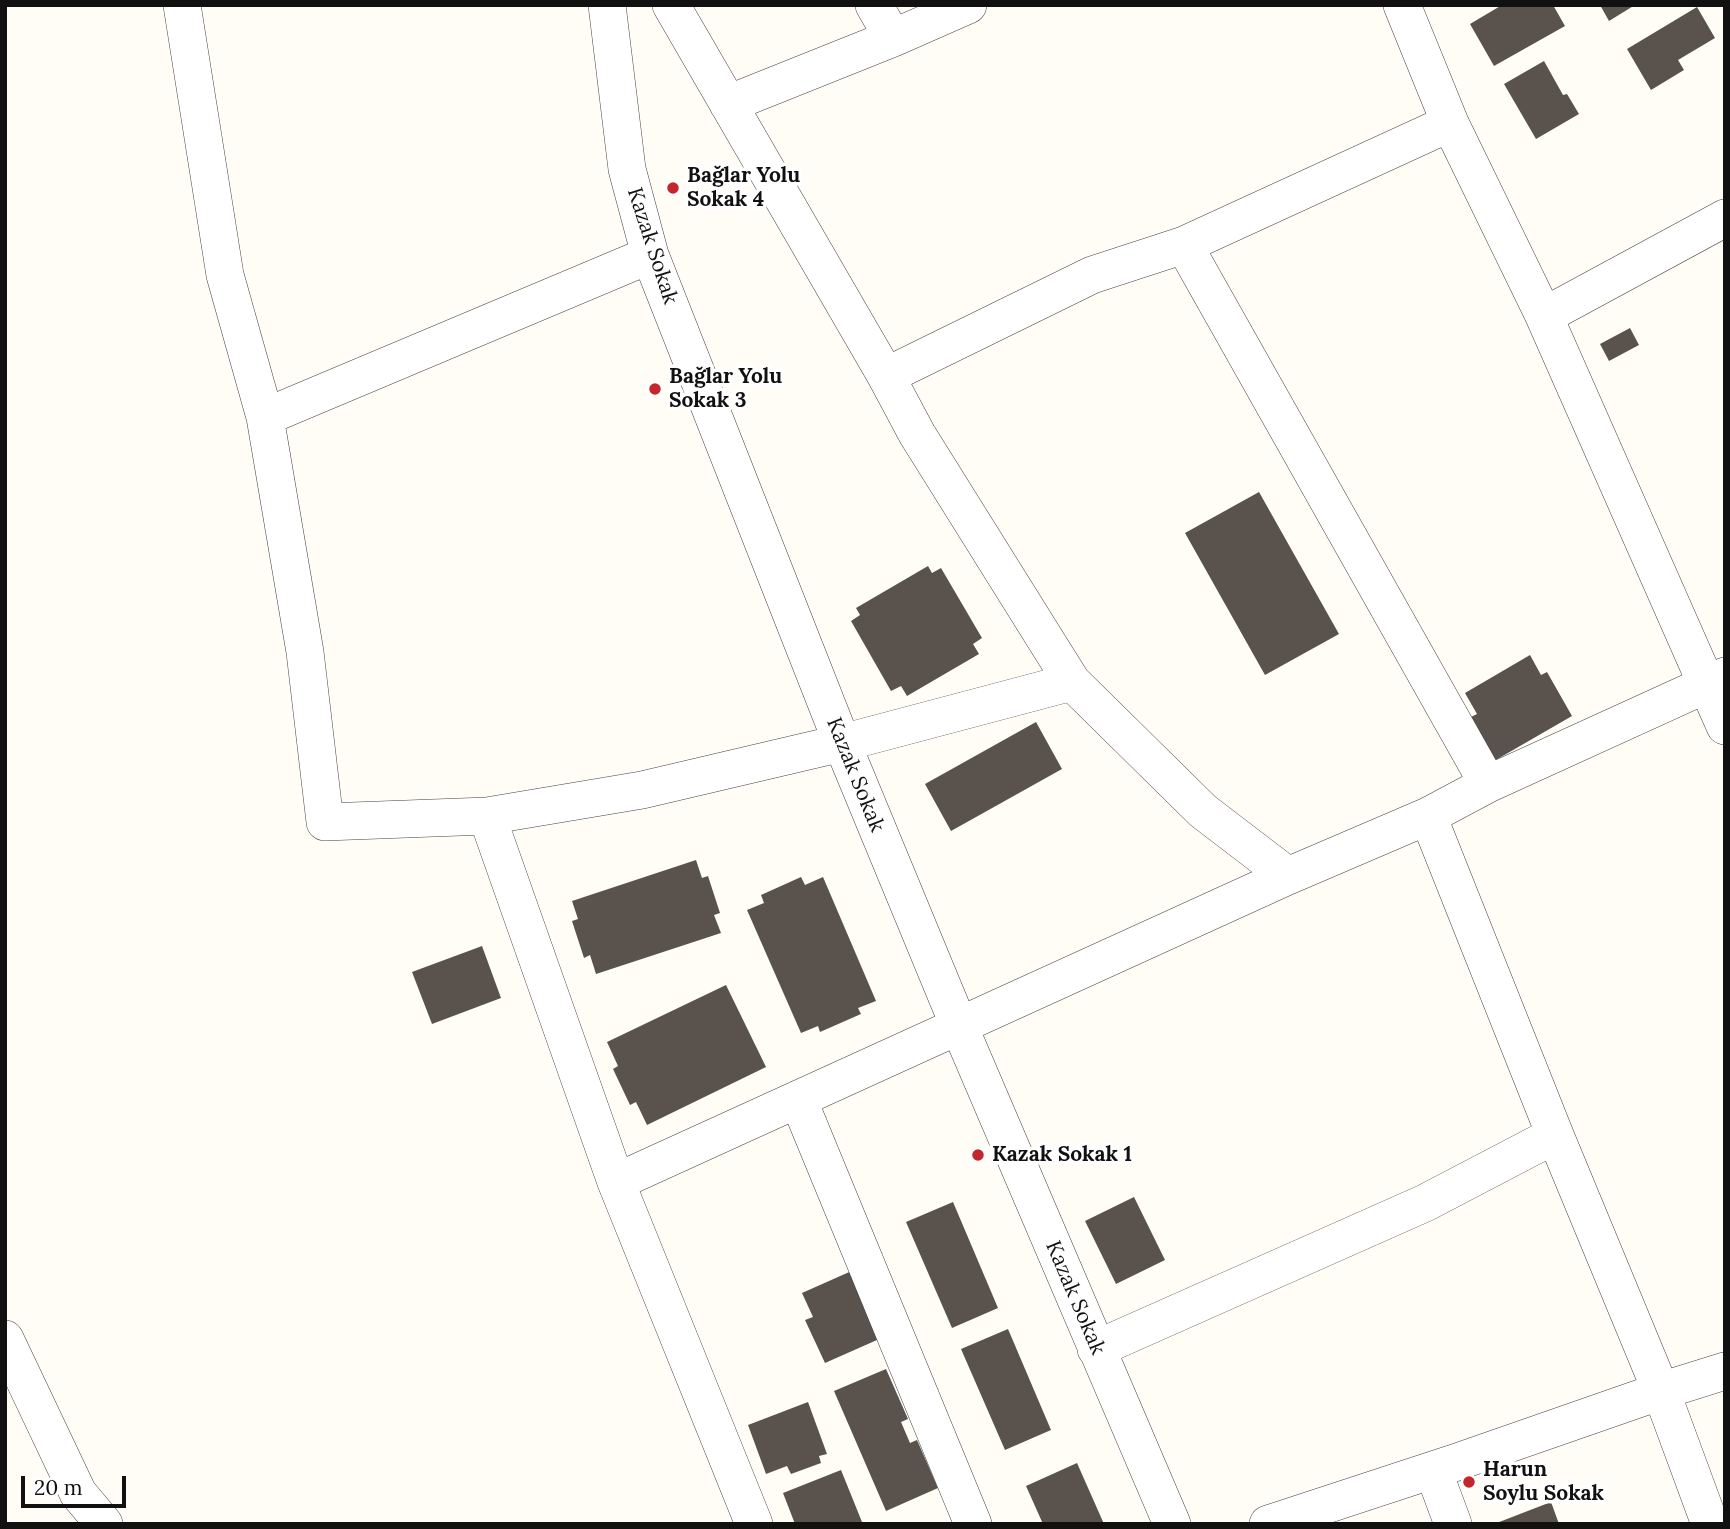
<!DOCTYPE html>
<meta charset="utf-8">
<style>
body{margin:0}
#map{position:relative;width:1730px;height:1529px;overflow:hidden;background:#fffdf5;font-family:Lora,serif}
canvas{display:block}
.frame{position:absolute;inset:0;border:7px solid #111;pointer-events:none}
.scale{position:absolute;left:21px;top:1476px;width:105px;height:32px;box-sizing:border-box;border:4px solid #111;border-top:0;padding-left:9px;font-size:21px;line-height:24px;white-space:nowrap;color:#111;-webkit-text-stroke:5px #fff;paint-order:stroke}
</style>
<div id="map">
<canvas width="1730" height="1529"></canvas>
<div class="frame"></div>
<div class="scale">20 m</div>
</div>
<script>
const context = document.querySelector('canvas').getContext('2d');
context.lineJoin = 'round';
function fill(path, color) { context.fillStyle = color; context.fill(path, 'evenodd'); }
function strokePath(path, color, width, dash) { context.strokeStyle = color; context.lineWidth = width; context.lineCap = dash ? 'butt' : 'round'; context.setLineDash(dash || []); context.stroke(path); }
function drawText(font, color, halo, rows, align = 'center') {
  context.font = font + ' Lora,serif'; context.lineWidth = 7; context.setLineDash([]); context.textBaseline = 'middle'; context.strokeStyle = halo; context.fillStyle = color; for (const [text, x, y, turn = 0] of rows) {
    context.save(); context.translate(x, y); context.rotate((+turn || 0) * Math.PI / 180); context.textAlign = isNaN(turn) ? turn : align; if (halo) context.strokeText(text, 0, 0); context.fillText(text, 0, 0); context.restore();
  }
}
fill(new Path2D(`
 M1502,5H1553L1565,26L1494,66L1470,24Z
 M1600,5H1635L1609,21Z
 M1697,7L1715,38L1678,60L1684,70L1651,90L1627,49Z
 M1544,61L1563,95L1567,94L1579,114L1536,139L1504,84Z
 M1630,328L1639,345L1609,361L1600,344Z
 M1259,492L1339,634L1265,675L1185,533Z
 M928,566L932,573L941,568L982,638L973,644L979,654L907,696L901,686L891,691L851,621L860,615L856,608Z
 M1530,655L1541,675L1547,672L1572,716L1494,761L1469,718L1477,714L1465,693Z
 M1036,722L1062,769L951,831L925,784Z
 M696,860L702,878L708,876L720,913L714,915L721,933L596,974L590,955L584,958L572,921L578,919L572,901Z
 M801,877L805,885L823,877L876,1001L858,1008L861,1014L820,1032L818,1026L801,1033L747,910L764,903L761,895Z
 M482,946L501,998L432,1024L412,972Z
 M726,985L766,1067L647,1125L636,1102L630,1105L613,1069L618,1066L607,1042Z
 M1134,1197L1165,1260L1116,1284L1085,1221Z
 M953,1202L998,1308L952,1328L906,1222Z
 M856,1269L886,1336L825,1363L805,1320L813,1317L802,1293Z
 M1008,1329L1051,1430L1005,1450L961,1349Z
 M886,1369L908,1419L901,1422L910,1443L917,1440L938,1488L886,1511L834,1391Z
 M808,1402L827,1454L819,1456L821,1463L791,1474L787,1466L766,1474L748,1425Z
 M1077,1463L1104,1524H1043L1026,1486Z
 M841,1470L862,1522L858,1524H795L783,1493Z
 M1551,1502L1559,1524H1494Z`), '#5a524d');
const minor = new Path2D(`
 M182,5L225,275L265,417L305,652L325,822L487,816L616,1182L754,1524
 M607,5L627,169L650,255L842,743L959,1026L1172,1524
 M671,5L886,376L917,434L1072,682L1203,811L1288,876
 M874,5L893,38L968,5
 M1402,5L1450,123L1544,316L1725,726
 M728,104L893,38
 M1184,245L1488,784
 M1544,316L1725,218
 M886,376L1092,275L1184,245L1450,123
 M265,417L650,255
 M487,816L642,790L842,743L1072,682
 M1428,816L1555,1135L1661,1391L1710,1524
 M798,1099L973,1524
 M616,1182L1288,876L1428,816L1488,784L1725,676
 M5,1339L78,1493L104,1524
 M1096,1349L1425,1203L1555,1135
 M1433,1470L1453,1524
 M1268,1524L1457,1462L1661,1391L1725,1371`);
strokePath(minor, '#444', 38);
strokePath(minor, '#fff', 37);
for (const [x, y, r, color] of [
 [673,188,7,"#c4262e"],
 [655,389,7,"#c4262e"],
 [978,1155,7,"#c4262e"],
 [1469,1482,7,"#c4262e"]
]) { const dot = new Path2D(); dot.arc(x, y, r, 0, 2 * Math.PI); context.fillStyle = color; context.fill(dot); strokePath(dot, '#fff', 2.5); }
drawText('bold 21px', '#111', '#fff', [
 ["Bağlar Yolu",687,176],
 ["Sokak 4",687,200],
 ["Bağlar Yolu",669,377],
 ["Sokak 3",669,401],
 ["Kazak Sokak 1",992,1155],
 ["Harun",1483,1470],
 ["Soylu Sokak",1483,1494]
], 'left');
drawText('21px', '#111', '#fff', [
 ["Kazak Sokak",652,246,72],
 ["Kazak Sokak",855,775,68],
 ["Kazak Sokak",1075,1298,67]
]);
</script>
